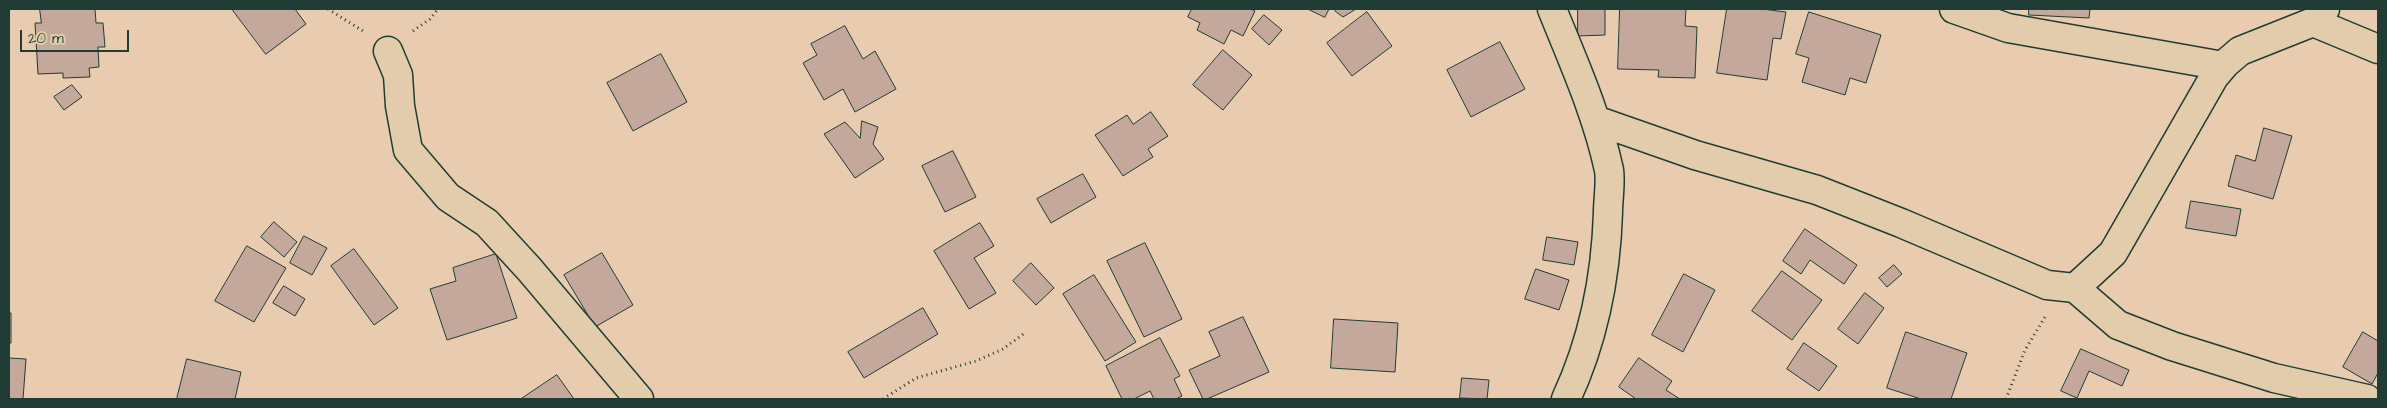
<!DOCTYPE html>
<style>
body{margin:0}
#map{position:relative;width:2387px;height:408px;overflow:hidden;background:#e9cbb0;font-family:"Architects Daughter",sans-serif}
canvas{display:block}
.frame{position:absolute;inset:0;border:10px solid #1f3d34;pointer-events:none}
.scale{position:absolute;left:20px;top:30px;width:109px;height:22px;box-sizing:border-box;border:2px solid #1f3d34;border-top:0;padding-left:6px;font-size:15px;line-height:18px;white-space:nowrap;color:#1f3d34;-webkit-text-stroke:4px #e2ccab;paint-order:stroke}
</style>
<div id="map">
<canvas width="2387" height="408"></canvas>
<div class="frame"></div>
<div class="scale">20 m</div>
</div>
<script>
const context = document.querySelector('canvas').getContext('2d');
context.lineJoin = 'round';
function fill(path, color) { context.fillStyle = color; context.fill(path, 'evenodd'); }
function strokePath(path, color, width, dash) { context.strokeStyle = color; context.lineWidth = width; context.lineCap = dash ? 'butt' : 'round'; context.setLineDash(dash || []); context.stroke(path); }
const building = new Path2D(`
 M40,9H95L96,23H103L105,47H98L99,67L89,68L90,77L63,78V73L38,74L35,23H41Z
 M232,9H295L306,24L266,54Z
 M1192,9H1251L1255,11L1243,36L1231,30L1224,44L1197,30L1200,23L1188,17Z
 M1308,9H1329L1325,17Z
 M1336,9H1356L1343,17L1335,11Z
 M1578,9H1605V35L1578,36Z
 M1620,9H1686L1685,26L1697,27L1695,78L1658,77L1659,70L1618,69Z
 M1727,9H1762L1786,12L1781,39L1773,38L1767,80L1717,73Z
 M2029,9H2090L2089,18L2029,15Z
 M1367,12L1392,46L1352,76L1327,43Z
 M1809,12L1881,35L1866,83L1850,78L1845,95L1802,82L1809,58L1796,54Z
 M1264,15L1282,30L1269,45L1252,29Z
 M845,26L863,59L875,51L896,89L855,112L843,89L824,100L803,63L817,55L811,44Z
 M1500,42L1525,89L1471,117L1447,70Z
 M1223,50L1252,75L1223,110L1193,85Z
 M661,54L687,102L633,131L607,83Z
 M72,85L82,97L64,110L54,97Z
 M1151,112L1168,136L1148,149L1153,157L1123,176L1095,135L1127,115L1133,124Z
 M862,121L878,127L873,144L884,159L855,178L824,134L845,122L860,138Z
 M2264,128L2292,136L2273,199L2228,186L2236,155L2255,161Z
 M953,151L976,197L945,212L922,166Z
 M1083,174L1096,197L1051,223L1037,199Z
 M2191,201L2241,209L2236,236L2186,228Z
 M274,222L297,242L284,257L261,237Z
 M980,223L994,246L974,258L996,293L969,309L934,251Z
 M1805,229L1857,265L1844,284L1810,260L1801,274L1783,261Z
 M304,236L327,248L312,275L290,263Z
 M1547,237L1578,242L1574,265L1543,260Z
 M1145,243L1182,319L1144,337L1107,261Z
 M247,246L286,268L254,322L215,301Z
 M354,249L398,308L374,325L331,266Z
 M602,253L633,305L595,327L564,275Z
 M496,254L517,318L447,340L430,289L456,281L453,268Z
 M1031,263L1054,288L1036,305L1013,281Z
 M1894,265L1902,274L1887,287L1879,278Z
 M1536,269L1569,280L1559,310L1525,299Z
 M1782,271L1822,300L1792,340L1752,311Z
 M1684,274L1715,290L1683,352L1652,335Z
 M1094,275L1136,342L1105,361L1063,294Z
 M284,286L305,299L295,316L273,303Z
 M1865,293L1884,308L1858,344L1838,329Z
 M923,308L938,334L864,378L848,352Z
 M9,313H11V343H9Z
 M1243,317L1269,372L1207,399H1203L1189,370L1220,356L1209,332Z
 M1334,319L1398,323L1395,372L1331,368Z
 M1906,332L1967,353L1951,399H1921L1887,388Z
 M2363,332L2378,341V373L2372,384L2343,367Z
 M1160,338L1180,376L1174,379L1182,396L1176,399H1154L1150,391L1134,399H1122L1106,366Z
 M1804,343L1837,366L1819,391L1787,369Z
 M2081,349L2129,370L2122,386L2089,371L2077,398L2061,391Z
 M9,358L26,359L23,399H9Z
 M1639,358L1672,381L1666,390L1680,399H1636L1619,387Z
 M187,359L241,372L235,399H177Z
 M557,375L574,399H521Z
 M1462,378L1489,380L1487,399L1460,398Z`);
fill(building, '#c4a89b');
strokePath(building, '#1f3d34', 1);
const minor = new Path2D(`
 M1552,9C1573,61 1597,114 1609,170C1611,183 1608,199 1608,212C1606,278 1594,339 1566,399
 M1954,9L2008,28L2223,66
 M2313,22L2378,49
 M388,51L398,75L400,106L408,150L448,197L487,223L530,270L639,399
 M1595,120L1695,155L1817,190L1901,223L2047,285L2075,288L2113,253L2214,77L2226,63L2240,51L2313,22L2325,9
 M2075,288L2118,325L2172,346L2274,378L2367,399`);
strokePath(minor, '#1f3d34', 31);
strokePath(new Path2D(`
 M328,9L363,31
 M413,31L430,19L438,9
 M883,399L916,378L976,361L1003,349L1026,332
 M2006,399L2025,350L2045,317`), '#1f3d34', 3, [1, 4]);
strokePath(minor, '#e2ccab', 28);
</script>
